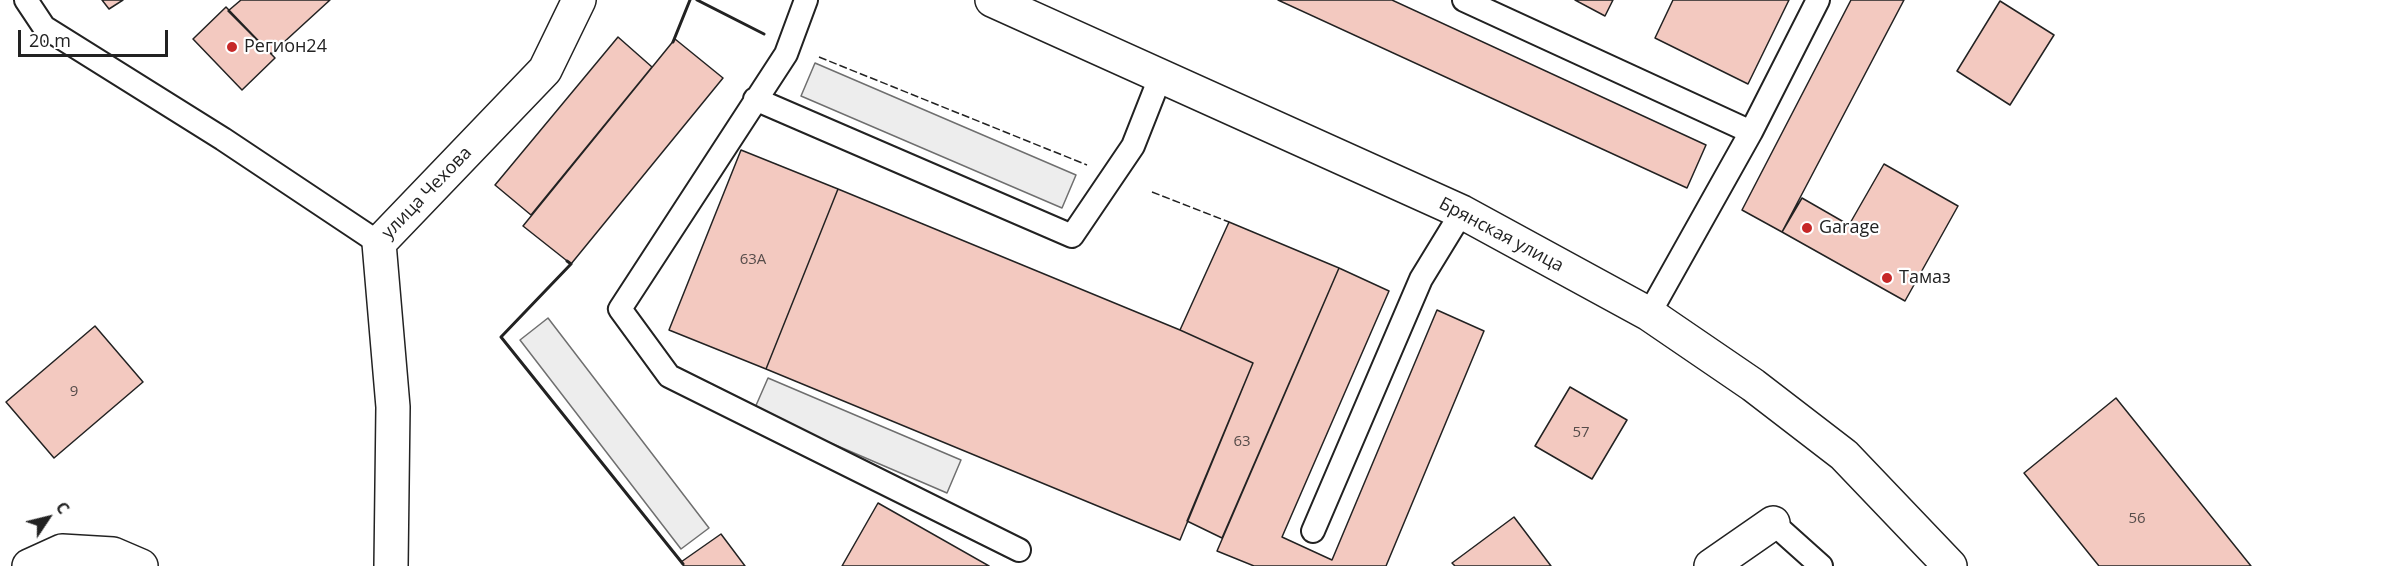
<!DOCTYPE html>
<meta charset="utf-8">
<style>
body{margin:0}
#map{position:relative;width:2389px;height:566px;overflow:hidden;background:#fff;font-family:"Open Sans",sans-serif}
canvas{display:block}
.north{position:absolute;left:18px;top:488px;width:60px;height:60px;-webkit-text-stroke:4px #fff;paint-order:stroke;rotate:55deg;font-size:16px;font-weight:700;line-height:24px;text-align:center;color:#222}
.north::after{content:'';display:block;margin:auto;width:21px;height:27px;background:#222;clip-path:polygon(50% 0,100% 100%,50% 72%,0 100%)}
.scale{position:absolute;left:18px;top:30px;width:150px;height:27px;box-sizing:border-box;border:3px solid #222;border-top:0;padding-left:8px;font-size:18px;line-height:21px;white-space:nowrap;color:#222;-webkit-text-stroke:4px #fff;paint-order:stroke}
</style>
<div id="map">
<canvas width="2389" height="566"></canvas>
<div class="north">С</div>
<div class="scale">20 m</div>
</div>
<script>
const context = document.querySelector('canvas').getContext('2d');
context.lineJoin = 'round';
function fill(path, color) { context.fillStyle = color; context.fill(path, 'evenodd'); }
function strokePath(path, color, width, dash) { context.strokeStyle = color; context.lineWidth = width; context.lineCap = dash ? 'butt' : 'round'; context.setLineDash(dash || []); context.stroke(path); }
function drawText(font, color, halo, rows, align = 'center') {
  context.font = font + ' "Open Sans",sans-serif'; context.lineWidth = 4.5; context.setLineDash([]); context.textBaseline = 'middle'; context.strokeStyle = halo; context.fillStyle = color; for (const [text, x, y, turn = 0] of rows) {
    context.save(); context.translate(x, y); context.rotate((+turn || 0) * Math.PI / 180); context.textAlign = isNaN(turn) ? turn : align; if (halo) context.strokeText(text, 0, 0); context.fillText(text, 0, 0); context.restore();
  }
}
const parking = new Path2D(`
 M815,63L1076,175L1062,208L801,96Z
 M548,318L709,528L681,549L520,340Z
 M768,378L961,460L947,493L754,410Z`);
fill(parking, '#ededed');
strokePath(parking, '#6f6f6f', 1.5);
const building = new Path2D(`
 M102,0H123L109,9Z
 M241,0H330L271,54L228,11Z
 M1278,0H1392L1706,145L1687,188Z
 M1575,0H1613L1605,16Z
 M1673,0H1789L1748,84L1655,38Z
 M1851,0H1904L1782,232L1742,210Z
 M2000,1L2054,35L2010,105L1957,71Z
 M226,7L275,58L242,90L193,39Z
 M618,37L652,67L531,215L495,185Z
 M675,39L723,78L571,264L523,226Z
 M741,150L838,189L766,369L669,330Z
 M1884,164L1958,206L1905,301L1782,232L1802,198L1849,225Z
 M838,189L1180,330L1253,363L1180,540L766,369Z
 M1229,222L1339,268L1222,538L1187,521L1253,363L1180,330Z
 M1339,268L1389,291L1282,537L1332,560L1437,310L1484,331L1386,566H1254L1217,551Z
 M95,326L143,382L54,458L6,402Z
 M1570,387L1627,420L1592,479L1535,446Z
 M2116,398L2251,566H2099L2024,473Z
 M878,503L989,566H842Z
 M1514,517L1551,566H1455L1452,563Z
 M721,534L745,566H684L681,562Z`);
fill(building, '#f3c9c0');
strokePath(building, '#222', 1.5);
const lane = new Path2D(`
 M26,0L44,27L223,139L379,243
 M806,0L786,54L620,309L669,376L1019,550
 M1464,0L1751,132
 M755,99L1072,236L1133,146L1161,75
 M1649,314L1751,132L1818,0
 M1773,523L1821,566
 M1313,531L1421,279L1462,212`);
const street = new Path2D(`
 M29,566L62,551L113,554L141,566
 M391,566L393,407L379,243L545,70L579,0
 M1711,566L1773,523`);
const highway = new Path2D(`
 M992,0L1462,212L1649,314L1753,385L1844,455L1950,566`);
strokePath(lane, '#222', 26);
strokePath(street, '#222', 36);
strokePath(highway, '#222', 36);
strokePath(lane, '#fff', 22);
strokePath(street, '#fff', 33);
strokePath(highway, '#fff', 33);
strokePath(new Path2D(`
 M819,57L1087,165
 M1152,192L1229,222`), '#222', 1.5, [8, 3]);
strokePath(new Path2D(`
 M697,0L764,34
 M673,42L690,0
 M567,261L571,264L501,337L683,564`), '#222', 3);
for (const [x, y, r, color] of [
 [232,47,6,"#c62828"],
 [1807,228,6,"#c62828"],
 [1887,278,6,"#c62828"]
]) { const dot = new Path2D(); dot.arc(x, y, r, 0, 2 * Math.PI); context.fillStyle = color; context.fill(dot); strokePath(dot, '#fff', 2); }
drawText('15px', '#564c4a', null, [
 ["63А",753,260],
 ["9",74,392],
 ["57",1581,433],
 ["63",1242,442],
 ["56",2137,519]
]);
drawText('18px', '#222', '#fff', [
 ["Регион24",244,47],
 ["Garage",1819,228],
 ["Тамаз",1899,278]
], 'left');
drawText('18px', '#222', '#fff', [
 ["улица Чехова",427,193,-46],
 ["Брянская улица",1501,235,28]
]);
</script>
